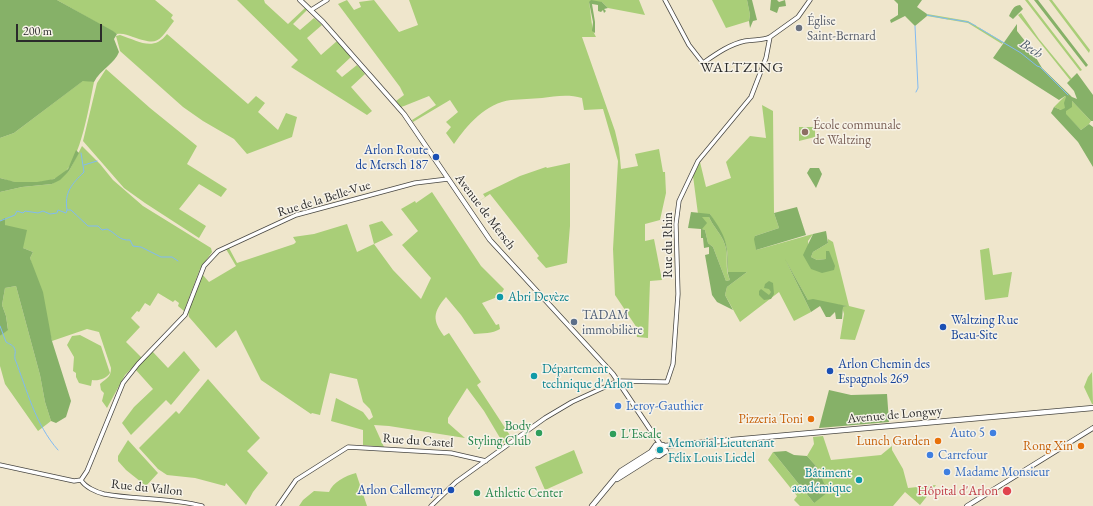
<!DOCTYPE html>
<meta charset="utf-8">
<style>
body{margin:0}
#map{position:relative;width:1093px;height:506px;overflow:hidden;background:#efe6cc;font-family:"EB Garamond",serif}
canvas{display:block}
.scale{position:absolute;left:16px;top:24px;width:86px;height:18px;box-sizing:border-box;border:2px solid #2b2b2b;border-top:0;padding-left:5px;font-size:12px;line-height:14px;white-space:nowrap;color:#2b2b2b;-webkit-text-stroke:3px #f7f3e8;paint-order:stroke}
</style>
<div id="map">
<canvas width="1093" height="506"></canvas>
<div class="scale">200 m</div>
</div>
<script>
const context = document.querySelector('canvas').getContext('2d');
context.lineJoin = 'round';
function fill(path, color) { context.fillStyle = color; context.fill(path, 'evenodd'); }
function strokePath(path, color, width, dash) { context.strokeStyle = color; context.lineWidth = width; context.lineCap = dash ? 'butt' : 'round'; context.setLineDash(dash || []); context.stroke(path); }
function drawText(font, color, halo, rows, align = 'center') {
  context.font = font + ' "EB Garamond",serif'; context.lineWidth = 3; context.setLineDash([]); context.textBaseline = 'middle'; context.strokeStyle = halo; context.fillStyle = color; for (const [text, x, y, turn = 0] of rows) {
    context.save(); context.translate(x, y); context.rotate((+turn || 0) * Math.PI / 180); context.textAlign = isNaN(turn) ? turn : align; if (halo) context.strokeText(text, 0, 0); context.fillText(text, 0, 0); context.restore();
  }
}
fill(new Path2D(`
 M57,0H155L173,15L171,18L174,21C158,42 159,46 133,37C127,35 123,33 117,34Z
 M237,0H264L265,3L288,24L305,8L307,10L293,24L300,30L314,18L322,25L307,38L321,55L337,41L351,57L336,71L342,77L357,65L365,74L351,87L372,111L367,115L291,67L298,60Z
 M347,0L354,10L361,7L359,2L374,0L399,32L418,25L409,0H639L645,15L608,8L602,2H589C591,11 591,30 596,37H582L615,131L619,148L621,169L638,166L635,154L659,149L663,172H665L666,193L660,220L645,224V241L654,239L662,280L650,281L648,338L637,337L636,332L639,331L615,295L613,249L618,161L603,109L584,110L582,98C569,94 555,96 542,98C532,99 521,99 511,100C486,103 467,125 454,144L446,133L451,127L446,122L458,112L450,100L413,122L412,120L436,105L429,96L404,106L401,107L396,101L404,95L400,87L338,4Z
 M712,0H747L750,15L749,21L726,28Z
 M1025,0H1028L1082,70L1080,71Z
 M1049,0H1052L1090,50L1089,53Z
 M1021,13L1039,39L1072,79L1070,80L1018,15Z
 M927,14L968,21L1003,42L1002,44L968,23L927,16Z
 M167,34L248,104L256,96L265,103L258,112L278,130L286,113L297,117L292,137L247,154L234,139L203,121L183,107L120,51L116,36L120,35C139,41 153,52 167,34Z
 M106,69L150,108L197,146L187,164L227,189L221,197L199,184L179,209L206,226L199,238L145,203L124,188L83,141L97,83Z
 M84,80L94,82C89,106 81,159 63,174C52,183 28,184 15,182C10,182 5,179 0,178V138L14,133Z
 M1065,96L1072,101L1091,121L1089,124L1081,130L1061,110L1054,107Z
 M762,105L773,111L774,213L779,228L755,236L756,250L813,234L808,241L811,269L826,259L817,260L811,257L813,252L828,243V239L833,242L849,306L865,310L855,340L840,339L844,314L842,307L846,306L808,300L786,261L811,312L794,321L779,292L740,322L725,295L727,287L747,272L728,273C729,242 725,240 710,214H698L693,176L700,162L706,187L731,178L726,162L750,136L766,138Z
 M799,127H815V137L799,141Z
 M82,146L100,164L113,180L143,206L211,248L212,252L200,269L184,311L178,306L179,303L175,300L173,302L158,293L150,306L145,303L139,312L137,311L131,318L140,327L126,342L142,358L125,375L107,408L102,401L104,393L101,390L100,384C106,378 111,378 111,368L99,332L87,329L52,341L30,258L33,252L23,248L5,225V219L0,221V192L22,187L52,184L69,171Z
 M570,163V226L567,263L546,268L537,258L539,256L490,194L470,207L485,197L483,194L520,176L546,167L547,168Z
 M432,192L481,266L504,289L500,296L482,303L496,325L499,324L500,329C492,334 483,333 474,334L461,315L446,297C433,312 432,320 444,336L449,333L481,382L477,385L511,437L503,443L484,411L467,388L448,418V423L465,438L389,426L374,425L384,447L363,445V430L331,421L336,398L363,412L369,420L373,417L370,409L363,402L357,379L330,373L320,415L312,413L311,414L261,380L236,330L216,348L189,317L188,312L202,274L209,282L236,266L226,249L229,248L237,263L294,244L296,242L293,237L314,234L347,224L357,252L374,244L369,225L382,221L393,235L374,244L393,270L421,299L431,278L402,245L418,231L401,209L415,201L416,203Z
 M702,217H709C713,227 722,234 725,245C729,257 724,268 730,280L726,281L713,247L708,243L705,230L701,229Z
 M989,248L993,275L1012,272L1008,297L985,300L980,250Z
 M16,286L40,375L45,402L51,421L38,431L5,384L0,366V336L8,329L6,316L2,305L5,288Z
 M80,335L101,346L110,373C106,379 98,381 92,380L91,386L79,383L76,377V373L73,371L74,357L67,345L72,336Z
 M152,351L168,368L184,351L200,370L171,405L166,400L131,435L122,423L134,407L153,389L135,369Z
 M1092,372L1093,404H1092L1084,387L1088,377Z
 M208,379L260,438L247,451L268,473L253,492L246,505L226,483L225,486L195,478L167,475L158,469L139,448L176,411L179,414Z
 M823,436L831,460L881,455L892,446V450L903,469L908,488L936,485L920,505L905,492L893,506H800L794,500L797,496L768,460L773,452L814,503L816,466L807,456L814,444L813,437Z
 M128,440L158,473L146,486L126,470L118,461V456Z
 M574,450L583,473L545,490L535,467Z
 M356,473L367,506H299L303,500L314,491L329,492C333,482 345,476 356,473Z`), '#a9ce78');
fill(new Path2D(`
 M0,0H57L113,31L117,34L114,39L119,52C115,63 100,70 94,82L83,81L14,133L0,138Z
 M591,0L602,2L608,8L604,9L606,11L604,13L603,10L601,12L598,11V5L592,4L595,22V33L592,31L593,22L589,2Z
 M747,0H752L757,20L753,21L750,28L749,21L750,15Z
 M771,0H777L779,2L785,0L786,6L779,7L777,13L770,10Z
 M894,0H922L917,7L927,14V16L915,26L905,16L891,23L890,20L898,15V4Z
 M1034,0H1038L1088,65L1086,67Z
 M1020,5L1023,9L1013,19L1009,16C1012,10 1013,6 1020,5Z
 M1017,24V31L1029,46L1042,68L1072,97L1077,99L1074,91L1067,83L1077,73L1093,95V121H1091L1072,101V107L1066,111V114L1081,130L1089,124L1093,127V167L1078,142L1051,113L1054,107L1061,110L1065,108L1064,103L1066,97L1065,96L1059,100L993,58Z
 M76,150L79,153L69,171L60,180L52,184L22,187L0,192V178L15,182H37L54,179L68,169Z
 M810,168H819L822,174L816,188L807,173Z
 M797,207L806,235L756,250L754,239L755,236L779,228L774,213Z
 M691,212L710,214C727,238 728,244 728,272H747L727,287L725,295L733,310L717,302L712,295L705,255L709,254V247L704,248L703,238H701V229L688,228ZM702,217H709C713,227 722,234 725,245C729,257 725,269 730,280L726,281L713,247L708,243L705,230L702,229L707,223Z
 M5,218V225L27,230L23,248L33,252L30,258L43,292L52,341L71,401L66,417L56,423L51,421L45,402L40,375L16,286L5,288L2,305L6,316L8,330L0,336V221Z
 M826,231L828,243L813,252L811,257L817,260L826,259V251H829L835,266L834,270L822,273L811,269L803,255L813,234Z
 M785,259L808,300L813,299L847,306L843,307L842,319H836L835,312L830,317H826L820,306L811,312Z
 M769,281L773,283L774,294L771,299L764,300L759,295V291L761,289L769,295L771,292L769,289L764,288L765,284Z
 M829,390L851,395L887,394L889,422L819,428Z
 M786,451L794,455L807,456L816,466L828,492L814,503L773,452Z`), '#86b168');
strokePath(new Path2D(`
 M927,15L948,19
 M950,19L968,22L976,26
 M915,26L918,88L916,92
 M979,28L1021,53L1037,66L1040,67L1068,95
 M84,165L97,161
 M67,210C64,192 72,184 84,172L81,153
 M0,221L15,215L17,211L23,213L25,211L38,213L43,211L50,214L57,213L58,210L66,213L67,210H71L88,226H98L102,230L107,229C116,233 119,241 130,240L133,246L141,247L161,257H172L178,261
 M0,326L6,342C9,344 14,345 15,350C16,352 14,356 15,359C27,390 35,424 58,450`), '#81baf2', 1);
const tertiary = new Path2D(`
 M665,0L689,45L703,63C716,54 730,44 745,41C754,39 762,41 770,37L798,17L810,0
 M311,10L327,0
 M0,465L74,481L81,480
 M81,480L87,471L123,383L138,364L185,315L204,266L218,251L296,215L415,183L448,179
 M81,480C85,487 96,492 104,494C136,500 170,497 202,506
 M278,506L296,480L348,447L451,453L486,461
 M431,506L456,482L545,418L572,402L618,381L667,382L673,364L678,294L676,224L679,201L698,161L751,97L766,58L770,37`);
const secondary = new Path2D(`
 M300,0L323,22L404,114L490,240L613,374L660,444
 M967,506L1093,428`);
const primary = new Path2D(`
 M664,446L1093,408
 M653,450L655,455L659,456L666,451
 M617,479L655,455
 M592,506L621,471L651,452L656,445H663L665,452`);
strokePath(tertiary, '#484743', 5);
strokePath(secondary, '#484743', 5.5);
strokePath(primary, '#484743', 6);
strokePath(tertiary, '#fff', 3.5);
strokePath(secondary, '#fff', 4);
strokePath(primary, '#fff', 4.5);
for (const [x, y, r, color] of [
 [799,28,4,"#6b7280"],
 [805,132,4,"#8d6e63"],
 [436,157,4,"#1a4fb4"],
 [500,297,4,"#0f9aa8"],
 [574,322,4,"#5c6f8a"],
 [943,327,4,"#1a4fb4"],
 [830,371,4,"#1a4fb4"],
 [534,376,4,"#0f9aa8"],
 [618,406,4,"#3f7fe0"],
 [811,419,4,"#e8710a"],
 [539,433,4,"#2e9e5b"],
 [993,433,4,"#3f7fe0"],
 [613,434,4,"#2e9e5b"],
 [938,441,4,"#e8710a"],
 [1081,446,4,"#e8710a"],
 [660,450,4,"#0f9aa8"],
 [930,455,4,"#3f7fe0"],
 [947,472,4,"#3f7fe0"],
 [859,480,4,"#0f9aa8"],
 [451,490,4,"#1a4fb4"],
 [1007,491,5,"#e0444e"],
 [477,493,4,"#2e9e5b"]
]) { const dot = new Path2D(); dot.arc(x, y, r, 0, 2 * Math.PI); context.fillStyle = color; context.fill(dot); strokePath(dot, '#f7f3e8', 1.5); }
drawText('13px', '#5b616d', '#f7f3e8', [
 ["Église",807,21],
 ["Saint-Bernard",807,36]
], 'left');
drawText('13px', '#785e54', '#f7f3e8', [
 ["École communale",813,125],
 ["de Waltzing",813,140]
], 'left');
drawText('13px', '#164399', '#f7f3e8', [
 ["Arlon Route",428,150],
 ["de Mersch 187",428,165],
 ["Waltzing Rue",951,320,"left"],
 ["Beau-Site",951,335,"left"],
 ["Arlon Chemin des",838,364,"left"],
 ["Espagnols 269",838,379,"left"],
 ["Arlon Callemeyn",443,490]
], 'right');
drawText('13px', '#2b2b2b', '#f7f3e8', [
 ["Rue de la Belle-Vue",324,199,-17],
 ["Avenue de Mersch",485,212,53],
 ["Rue du Rhin",668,245,-90],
 ["Avenue de Longwy",895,415,-5],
 ["Rue du Castel",418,441,4],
 ["Rue du Vallon",147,488,6]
]);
drawText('13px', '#0d838f', '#f7f3e8', [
 ["Abri Devèze",508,297],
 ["Département",542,369],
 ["technique d'Arlon",542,384],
 ["Memorial Lieutenant",668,443],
 ["Félix Louis Liedel",668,458],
 ["Bâtiment",851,473,"right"],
 ["académique",851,488,"right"]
], 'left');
drawText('13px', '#4e5e75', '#f7f3e8', [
 ["TADAM",582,315],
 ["immobilière",582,330]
], 'left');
drawText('13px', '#366cbe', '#f7f3e8', [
 ["Leroy-Gauthier",626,406],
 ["Auto 5",985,433,"right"],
 ["Carrefour",938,455],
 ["Madame Monsieur",955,472]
], 'left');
drawText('13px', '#c56008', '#f7f3e8', [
 ["Pizzeria Toni",803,419],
 ["Lunch Garden",930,441],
 ["Rong Xin",1073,446]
], 'right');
drawText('13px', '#27864d', '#f7f3e8', [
 ["Body",531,426,"right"],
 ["Styling Club",531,441,"right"],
 ["L'Escale",621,434],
 ["Athletic Center",485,493]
], 'left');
drawText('13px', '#be3a42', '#f7f3e8', [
 ["Hôpital d'Arlon",998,491]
], 'right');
drawText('italic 14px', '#455667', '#f7f3e8', [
 ["Bech",1031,49,33]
]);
context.letterSpacing = '1px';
drawText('15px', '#2b2b2b', '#f7f3e8', [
 ["WALTZING",742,68]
]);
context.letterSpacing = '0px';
</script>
